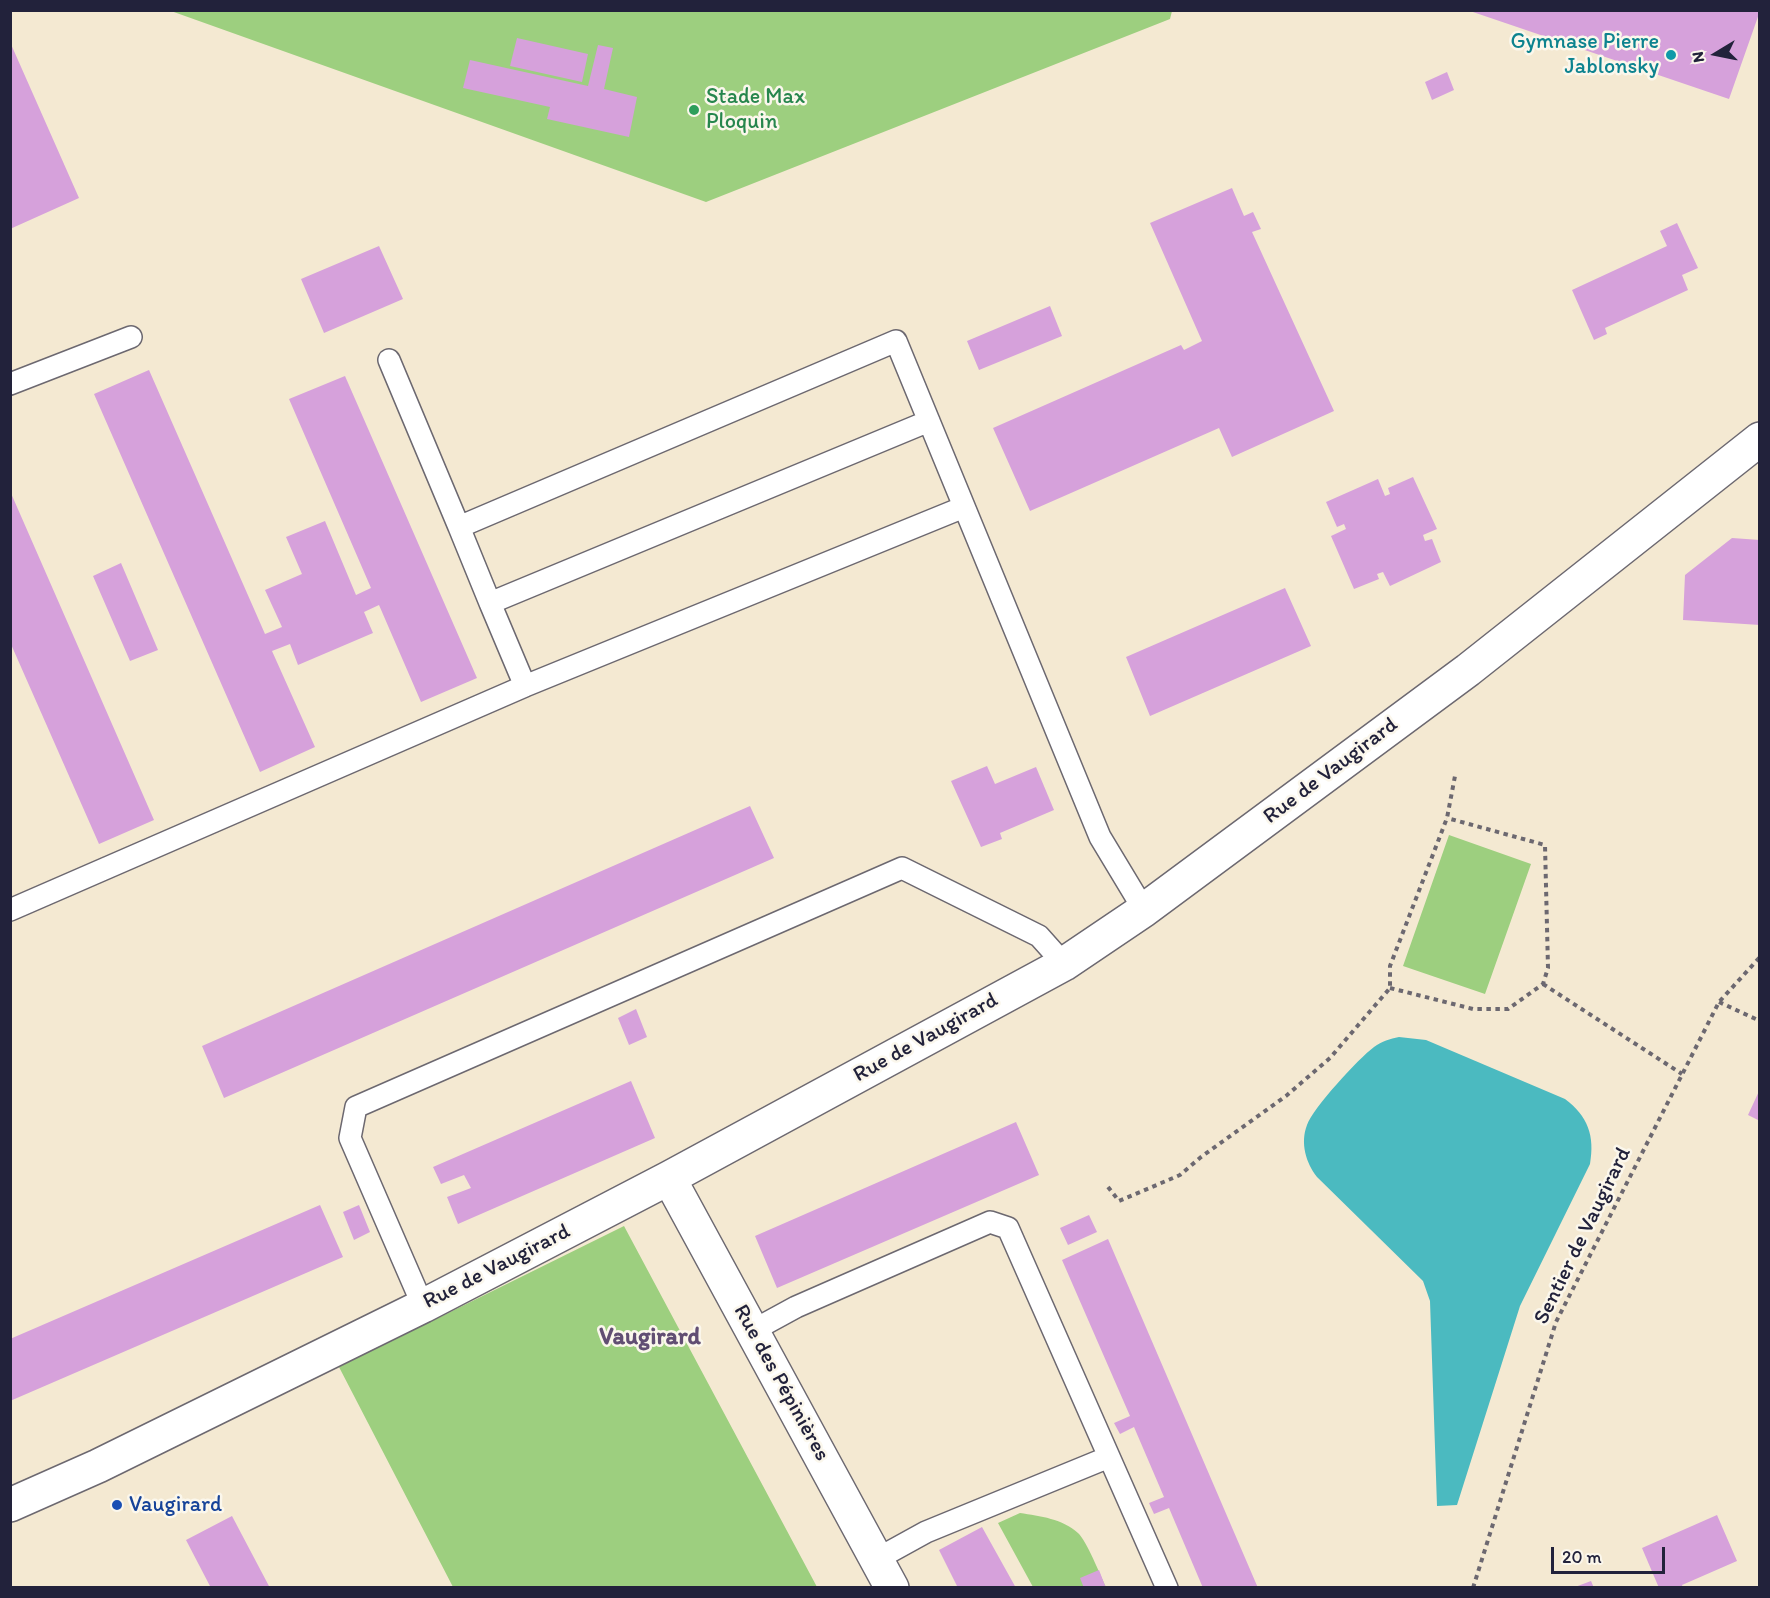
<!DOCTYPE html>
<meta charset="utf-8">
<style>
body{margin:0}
#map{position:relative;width:1770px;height:1598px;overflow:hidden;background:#f4e9d2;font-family:Itim,sans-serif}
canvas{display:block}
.frame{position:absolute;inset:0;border:12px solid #22223b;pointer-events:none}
.north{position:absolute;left:1686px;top:24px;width:60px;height:60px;-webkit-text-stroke:4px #fbf7ec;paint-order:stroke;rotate:260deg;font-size:16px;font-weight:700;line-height:24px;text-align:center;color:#22223b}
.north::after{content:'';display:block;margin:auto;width:21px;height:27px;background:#22223b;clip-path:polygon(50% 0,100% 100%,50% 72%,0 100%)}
.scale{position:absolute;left:1551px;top:1547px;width:114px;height:27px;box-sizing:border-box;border:3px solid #22223b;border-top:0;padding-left:8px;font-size:18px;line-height:21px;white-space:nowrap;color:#22223b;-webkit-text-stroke:4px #fbf7ec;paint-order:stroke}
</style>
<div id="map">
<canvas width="1770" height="1598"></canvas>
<div class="frame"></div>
<div class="north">N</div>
<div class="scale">20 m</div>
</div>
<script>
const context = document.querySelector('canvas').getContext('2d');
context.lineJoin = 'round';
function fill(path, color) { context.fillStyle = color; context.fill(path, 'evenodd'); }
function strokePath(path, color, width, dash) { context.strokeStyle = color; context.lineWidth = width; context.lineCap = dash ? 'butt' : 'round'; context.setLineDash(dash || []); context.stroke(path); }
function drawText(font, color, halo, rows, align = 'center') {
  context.font = font + ' Itim,sans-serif'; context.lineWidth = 5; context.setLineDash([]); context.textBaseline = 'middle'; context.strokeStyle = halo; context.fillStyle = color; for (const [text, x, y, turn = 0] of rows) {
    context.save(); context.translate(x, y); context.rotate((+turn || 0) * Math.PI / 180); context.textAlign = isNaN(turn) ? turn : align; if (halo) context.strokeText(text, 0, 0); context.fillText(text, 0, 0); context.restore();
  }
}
fill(new Path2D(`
 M171,11H1172L1170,19L706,202Z
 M1449,835L1531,864L1485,994L1403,966Z
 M624,1226L817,1587H453L339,1367Z
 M1020,1513C1040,1516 1063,1519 1078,1533C1087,1541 1100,1575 1106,1587H1033L998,1523Z`), '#9dcf7f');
fill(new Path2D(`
 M1399,1037L1426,1040L1565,1099C1588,1116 1595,1136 1590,1164L1520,1306L1457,1505L1437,1506L1430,1301L1423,1281L1317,1177C1306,1163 1300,1143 1307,1125C1313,1108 1358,1059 1374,1047C1382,1041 1390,1039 1399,1037Z`), '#4bbac0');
fill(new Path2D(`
 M1467,10H1760V11L1729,99Z
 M517,38L588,54L582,82L510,66Z
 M10,42L79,198L10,229Z
 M598,45L613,48L604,89L637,97L629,137L547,119L550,107L463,88L470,60L588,86Z
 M1447,72L1454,90L1432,100L1425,82Z
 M1232,188L1244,216L1253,212L1261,229L1252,232L1334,411L1232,457L1219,428L1030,511L993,428L1181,345L1184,350L1202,341L1150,223Z
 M1677,223L1698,268L1682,275L1688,290L1605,328L1607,334L1594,340L1572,290L1667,246L1660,231Z
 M379,246L403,299L324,333L301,279Z
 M1050,306L1062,336L979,370L967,341Z
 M149,370L265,634L282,627L265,590L302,574L286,537L325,521L356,595L371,588L289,399L345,376L477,678L421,702L379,605L364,612L373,633L298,665L290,644L272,651L315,747L260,772L94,394Z
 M1413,477L1437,529L1423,535L1425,541L1432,539L1441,562L1390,586L1383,572L1377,574L1379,579L1354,589L1331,536L1346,529L1344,524L1337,527L1326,502L1378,479L1385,496L1390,494L1388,488Z
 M10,491L154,820L99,844L10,642Z
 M1732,538L1760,540V625L1683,620L1685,575Z
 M121,563L158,650L130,661L93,576Z
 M1285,588L1311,646L1150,716L1126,657Z
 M987,766L995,784L1036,767L1054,810L1000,833L1002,839L981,847L951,781Z
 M750,806L774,858L224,1098L202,1046Z
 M636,1009L647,1037L629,1045L618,1018Z
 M631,1081L655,1138L458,1224L447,1197L471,1188L464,1175L441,1184L433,1167Z
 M1760,1089V1121L1748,1115Z
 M1016,1122L1039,1175L777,1288L755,1236Z
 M320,1205L343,1257L10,1401V1339Z
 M359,1205L370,1232L354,1240L343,1212Z
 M1089,1215L1097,1232L1068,1245L1060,1228Z
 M1108,1239L1258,1588H1203L1169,1508L1154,1514L1149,1503L1164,1497L1134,1427L1120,1434L1114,1423L1130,1416L1062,1260Z
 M1717,1515L1737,1561L1682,1585L1683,1588H1659L1642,1548Z
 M232,1516L270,1588H211L186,1540Z
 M982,1527L1016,1588H958L939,1550Z
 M1099,1570L1106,1588H1084L1080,1578Z
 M1591,1581L1594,1588H1575V1587Z`), '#d6a1db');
const service = new Path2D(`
 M389,360L459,527L896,341L1100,837L1144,910
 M10,384L131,337
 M459,527L490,603L929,421
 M490,603L525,686L964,507
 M10,910L525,686
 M423,1306L350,1138L356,1107L902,868L1039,936L1064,964
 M752,1331L796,1307L990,1222L1008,1228L1167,1588
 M877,1559L926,1532L1109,1457`);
const minor = new Path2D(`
 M669,1178L892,1588
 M10,1505L98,1466L423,1306L669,1178L1064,964L1144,910L1468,670L1760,439`);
strokePath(service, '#6c6870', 24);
strokePath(minor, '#6c6870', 36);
strokePath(new Path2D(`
 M1543,984L1682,1074
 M1390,988L1473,1009H1508L1543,984L1548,968L1545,845L1447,818
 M1719,1002L1760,1021
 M1108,1187L1119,1201L1180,1175L1201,1157L1286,1096L1330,1058L1390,988V966L1447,818L1455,776
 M1473,1588L1556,1322L1719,1002L1760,957`), '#6c6870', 4, [4.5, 4.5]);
strokePath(service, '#fff', 21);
strokePath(minor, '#fff', 33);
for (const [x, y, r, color] of [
 [1671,55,6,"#0f9aa8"],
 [694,110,6,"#2e9e5b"],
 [117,1505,6,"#1a4fb4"]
]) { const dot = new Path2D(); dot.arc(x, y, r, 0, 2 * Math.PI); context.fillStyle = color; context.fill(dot); strokePath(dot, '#fbf7ec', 2); }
drawText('22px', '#0d838f', '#fbf7ec', [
 ["Gymnase Pierre",1659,42],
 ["Jablonsky",1659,67]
], 'right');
drawText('22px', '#27864d', '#fbf7ec', [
 ["Stade Max",706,97],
 ["Ploquin",706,122]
], 'left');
drawText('22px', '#22223b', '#fbf7ec', [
 ["Rue de Vaugirard",1331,771,-37],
 ["Rue de Vaugirard",926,1038,-29],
 ["Sentier de Vaugirard",1583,1236,-64],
 ["Rue de Vaugirard",497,1267,-27],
 ["Rue des Pépinières",781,1383,61]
]);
drawText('22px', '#164399', '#fbf7ec', [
 ["Vaugirard",129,1505]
], 'left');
drawText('bold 24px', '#614e73', '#fbf7ec', [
 ["Vaugirard",650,1338]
]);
</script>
